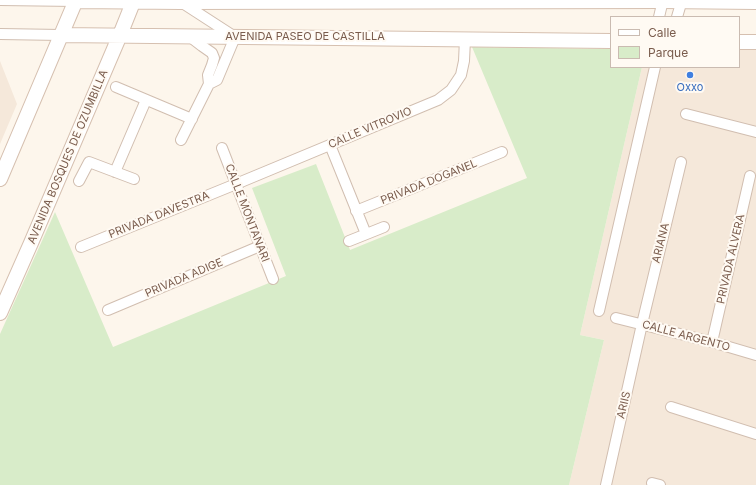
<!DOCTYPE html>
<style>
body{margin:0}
#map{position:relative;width:756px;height:485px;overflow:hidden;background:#fdf6ec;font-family:Inter,sans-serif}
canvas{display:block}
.legend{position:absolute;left:610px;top:16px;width:130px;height:52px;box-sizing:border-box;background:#fffaf3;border:1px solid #cabbb1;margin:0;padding:5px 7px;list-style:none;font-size:12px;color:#7a5c4d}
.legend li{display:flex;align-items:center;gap:8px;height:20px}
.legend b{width:20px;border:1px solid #cabbb1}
</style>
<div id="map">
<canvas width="756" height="485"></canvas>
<ul class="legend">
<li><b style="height:5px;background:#fff"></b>Calle</li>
<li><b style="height:11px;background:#d8ecc9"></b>Parque</li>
</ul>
</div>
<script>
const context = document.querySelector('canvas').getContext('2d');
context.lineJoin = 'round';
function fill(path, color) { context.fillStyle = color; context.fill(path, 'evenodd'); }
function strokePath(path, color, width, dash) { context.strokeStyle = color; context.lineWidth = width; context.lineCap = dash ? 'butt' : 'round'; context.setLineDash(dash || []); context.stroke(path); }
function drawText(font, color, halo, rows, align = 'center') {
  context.font = font + ' Inter,sans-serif'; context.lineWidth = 4; context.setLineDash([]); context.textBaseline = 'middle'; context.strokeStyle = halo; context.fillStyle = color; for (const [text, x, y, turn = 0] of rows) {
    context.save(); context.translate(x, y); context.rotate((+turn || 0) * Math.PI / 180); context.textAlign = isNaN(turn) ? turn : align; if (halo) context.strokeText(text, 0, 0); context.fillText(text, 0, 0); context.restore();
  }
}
fill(new Path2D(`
 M739,49H756V485H569L604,340L580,335L642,67H739Z
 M0,61L17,104L0,144Z`), '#f5e8da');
fill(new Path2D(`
 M472,47L611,49V67H642L580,335L604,340L569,485H0V334L55,212L113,347L286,276L252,188L316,164L350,250L527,178Z`), '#d8ecc9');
const street = new Path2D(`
 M0,0L76,1
 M181,2L235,37L217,80L209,84
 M659,17L663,0
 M677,17L682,0
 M0,34L61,35
 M116,87L192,119
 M686,114L756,132
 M181,140L209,84L208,75L212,65L214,58L212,53L202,46L189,36
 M330,145L366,234
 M222,148L273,279
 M115,172L146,100
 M79,181L89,162L134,179
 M356,211L502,152
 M349,241L384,227
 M81,247L236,184L438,100L451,90L461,75L464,61L465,39
 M108,310L260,246
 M599,311L655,67
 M616,318L712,342L756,355
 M712,342L750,176
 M671,407L756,434
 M652,483L660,485
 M606,485L642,324L681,162`);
const secondary = new Path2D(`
 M76,1L181,2L663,1L756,2
 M61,35L611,41
 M739,42H756
 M0,179L76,0
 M0,313L31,243L120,35L134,0`);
strokePath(street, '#d1beb0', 12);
strokePath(secondary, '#d6c0b0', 16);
strokePath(street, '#fff', 10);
strokePath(secondary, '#fff', 14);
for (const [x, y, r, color] of [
 [690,75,4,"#3f7fe0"]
]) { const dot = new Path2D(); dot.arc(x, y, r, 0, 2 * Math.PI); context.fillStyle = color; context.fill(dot); strokePath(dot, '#fffaf3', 1.5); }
drawText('11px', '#7a5c4d', '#fffaf3', [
 ["AVENIDA PASEO DE CASTILLA",305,37],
 ["CALLE VITROVIO",370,128,-23],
 ["AVENIDA BOSQUES DE OZUMBILLA",68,157,-67],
 ["PRIVADA DOGANEL",429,182,-22],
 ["CALLE MONTANARI",247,213,69],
 ["PRIVADA DAVESTRA",159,215,-22],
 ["ARIANA",661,243,-76],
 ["PRIVADA ALVERA",731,259,-77],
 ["PRIVADA ADIGE",184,278,-23],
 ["CALLE ARGENTO",686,336,15],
 ["ARIIS",624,405,-77]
]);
drawText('11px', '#366cbe', '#fffaf3', [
 ["Oxxo",690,88]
]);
</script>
